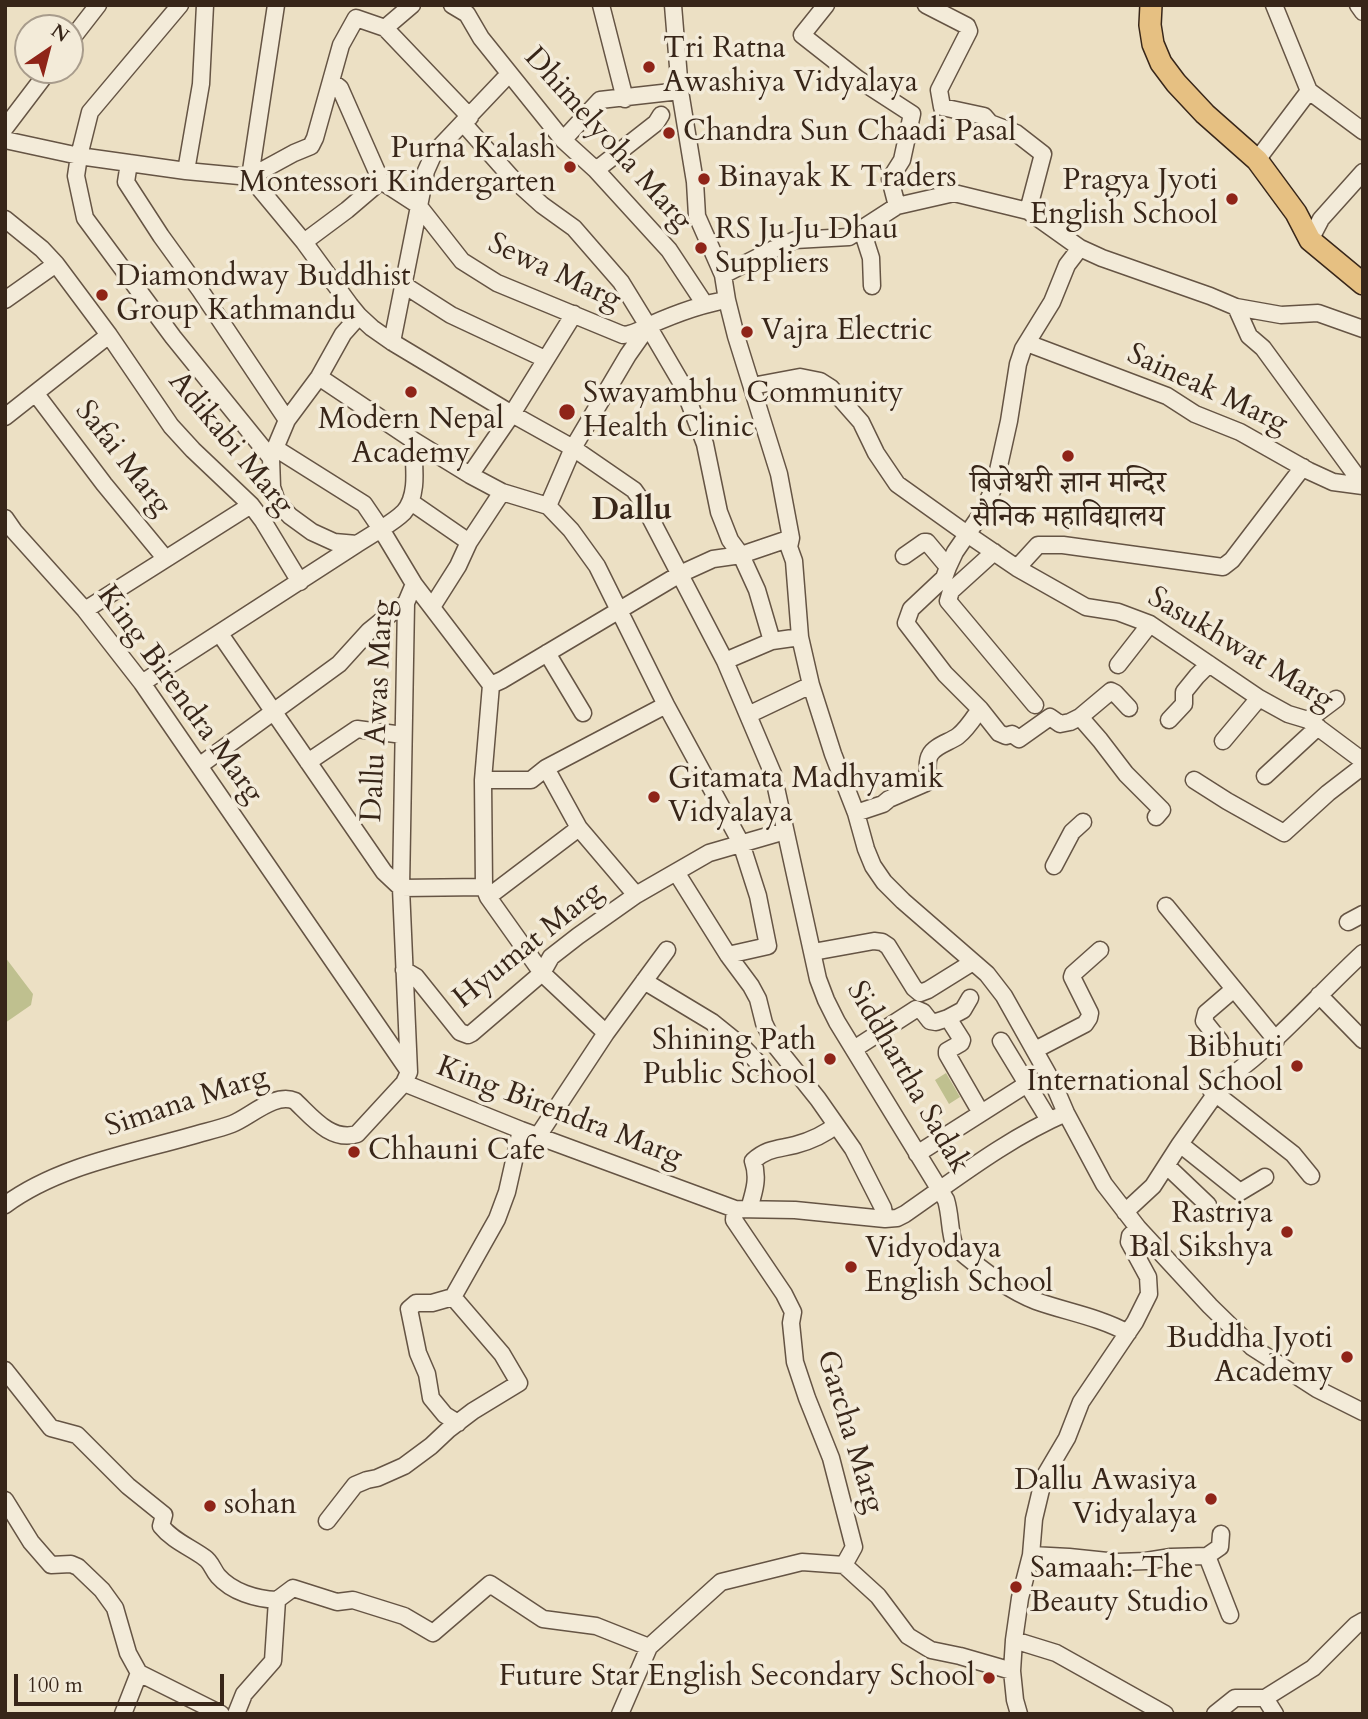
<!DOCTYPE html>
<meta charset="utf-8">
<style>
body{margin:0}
#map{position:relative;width:1368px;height:1719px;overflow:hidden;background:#ece0c4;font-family:Cardo,serif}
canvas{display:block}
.frame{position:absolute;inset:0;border:7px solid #382619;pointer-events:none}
.north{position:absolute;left:14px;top:14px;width:70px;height:70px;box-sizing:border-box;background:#f3ebd9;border:2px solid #a89c8c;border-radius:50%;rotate:35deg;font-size:19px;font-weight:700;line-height:28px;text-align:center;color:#382619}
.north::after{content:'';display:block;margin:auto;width:24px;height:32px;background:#8f2418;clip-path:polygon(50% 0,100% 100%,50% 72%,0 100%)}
.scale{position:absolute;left:14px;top:1674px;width:210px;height:32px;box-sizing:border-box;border:4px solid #382619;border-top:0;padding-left:9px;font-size:21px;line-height:24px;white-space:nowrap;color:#382619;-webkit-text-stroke:5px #f3ebd9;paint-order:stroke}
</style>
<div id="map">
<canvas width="1368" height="1719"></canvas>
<div class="frame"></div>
<div class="north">N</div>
<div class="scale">100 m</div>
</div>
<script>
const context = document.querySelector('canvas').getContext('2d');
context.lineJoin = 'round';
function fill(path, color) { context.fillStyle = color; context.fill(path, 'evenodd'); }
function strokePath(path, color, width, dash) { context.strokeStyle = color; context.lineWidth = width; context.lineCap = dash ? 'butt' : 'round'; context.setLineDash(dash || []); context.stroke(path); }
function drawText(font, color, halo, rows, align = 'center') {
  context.font = font + ' Cardo,"Noto Serif Devanagari",serif'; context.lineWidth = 7; context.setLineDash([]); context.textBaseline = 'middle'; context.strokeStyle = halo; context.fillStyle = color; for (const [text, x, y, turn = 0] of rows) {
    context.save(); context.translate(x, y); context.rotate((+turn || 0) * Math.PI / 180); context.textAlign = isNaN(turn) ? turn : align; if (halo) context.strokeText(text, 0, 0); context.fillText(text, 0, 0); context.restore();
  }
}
fill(new Path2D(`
 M5,957L33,994L31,1005L5,1023Z
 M946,1073L960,1097L949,1104L935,1080Z`), '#bfc08f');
const minor = new Path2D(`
 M180,5L90,112L79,156L76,176L85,218L173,337L271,458
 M276,5L250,177L304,242L350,305L359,316L372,328L392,342L512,414L573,448L634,490L641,500L725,661L773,774L818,979L826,1000L837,1022L946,1200C951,1216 949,1232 955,1247C978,1267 1007,1290 1036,1301C1067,1312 1099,1317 1128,1333
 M452,5L467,14
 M601,5L625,99
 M673,5L680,91L695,182L697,216L723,275L727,300L736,336L779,474L791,538L789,547L794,561L800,637L811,685L833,754L856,813L866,849L873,866L884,882L903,901L987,974L1004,996L1054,1085L1066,1113L1104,1184L1138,1228L1210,1306L1252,1347L1317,1389L1363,1412
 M826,5L802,35L858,79L912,114L902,160L890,179L897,206
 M926,5L967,26L969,31L939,90L942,107L984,116L990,123L1016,133L1043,154L1028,211
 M1358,5L1363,12
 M467,14L481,38L563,140L596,170L669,250L704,303
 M385,28L412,5
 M70,41L98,5
 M331,81L340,88L381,181L418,205L462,261L497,283L623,335C634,334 640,330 650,325C675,314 700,304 727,300
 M1309,91L1363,131
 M463,123L511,177L542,205L574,228L621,282L648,326L682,384L705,444L719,512L730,540L741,555L757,590L772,641
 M5,128L49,70
 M5,140L79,156L186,171L250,177L294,153L311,146L315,138L341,45L356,18L385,28L470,117
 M563,140L600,100L680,91
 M1257,160L1309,91L1274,5
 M129,163L126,182L161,236L200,290L287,420
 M596,170L656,123L661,115
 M186,171L201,84L205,5
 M5,219L42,249L56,264L109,335L171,426L193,450L251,505L263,521L300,582
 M862,230L871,258L872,286
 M1310,240L1321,219L1363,172
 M304,242L347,210L381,181
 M723,275L774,249L795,240L849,237L897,206L954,193L1028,211L1080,248L1102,258L1210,296L1236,307L1281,315L1318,313L1363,329
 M404,285L451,315L545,359
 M5,300L56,264
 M1236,307L1249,336L1263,348L1363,485
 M359,316L343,334L319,377L287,420L271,458L272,487L277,502L290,516L312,532L334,542L357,544L381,529L414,584L406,603L401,888L409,1072L404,1083L521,1130L735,1209L795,1210L885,1219L897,1218L905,1214C957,1178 1008,1138 1066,1113
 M392,342L426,171L434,153L509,74
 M1027,343L1167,396L1195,414L1240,432L1309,471L1333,482L1363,486
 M319,377L413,440L470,475L502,492L548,506L571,530L597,566L666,705L741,843L758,896L768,946L728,955
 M752,386L800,377L820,381L831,388L861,422L876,453L897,484L967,534L1017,568L1086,607L1118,612L1150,624L1259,698L1288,714L1308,720L1363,761
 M36,394L104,484L165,558
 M5,417L109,335
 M275,448L364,504L381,529C389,524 397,519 404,512C420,494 413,462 413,440
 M470,475L512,414L574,314
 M411,502L469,542
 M548,506L573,448L628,355L647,328
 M5,518L14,531L85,610L142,683L408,1070
 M994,552L951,591L948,601L1035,705
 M904,556L924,542H927L948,567L944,578L911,609L906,623L945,674L980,709L999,733L1006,736L1012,734L1019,739L1050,717L1060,724L1070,722L1080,717L1100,740L1126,774L1162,810L1156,817
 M948,567L955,552L984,510L995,484L1009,421L1018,364L1023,349L1052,302L1067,265L1080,248
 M1017,568L1038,545H1063L1223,567L1232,560L1303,467
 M414,584L491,685L483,780L484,887L488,897L542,973L606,1033L538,1136
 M432,607L458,566L469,542L502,492
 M85,610L251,505
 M220,634L384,872L401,888L484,887
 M547,653L583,713
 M725,661L772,641L800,637
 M1118,665L1150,624
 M142,683L357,544
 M491,685L502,680L680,574L713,559L741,555L791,538
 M748,715L811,685
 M1080,717L1111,691L1115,693L1129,708
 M1169,720L1184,704V692L1197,676L1209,664
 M1308,720L1336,699
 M1223,741L1259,698
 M308,762L357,729L403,735
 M199,766L339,664L369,631L390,614L406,603
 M546,768L579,828L636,895
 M1265,776L1318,727
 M483,780H531L546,768L666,705
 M1194,780L1227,801L1284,833L1328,793L1363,766
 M856,813L883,804L889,799L926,783C930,774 925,763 930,755C934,746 950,742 958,736C967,729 973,719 980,709
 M1054,866L1072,832L1083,822
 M676,872L728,955L751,986L758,999L764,1023L774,1044L818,1099L853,1149L883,1208L885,1219
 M488,897L579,828
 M1166,906L1276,1040
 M1348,922L1363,914
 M813,952L874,941L882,942L888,946L914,988L920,993L928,990L973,962
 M404,970L416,977L460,1032L468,1035L472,1033L542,973L551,957L578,936L636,895L709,853L785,831
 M644,981L712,1022L743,1047L763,1068
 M1319,995L1363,1040
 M948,1018L963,1010L970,998
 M606,1033L667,950
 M1001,1041L1049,1120
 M1220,1041L1204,1021L1206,1013L1234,989
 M854,1049L916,1009L923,1012L930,1021L936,1022L948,1018L962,1040L961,1043L947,1051V1054L981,1113
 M1035,1050L1085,1024L1089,1018L1090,1013L1072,977L1073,974L1100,950
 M1211,1090L1293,1154L1311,1176
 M1180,1144L1240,1192L1265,1177
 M917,1154L1027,1084
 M1167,1166L1208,1205
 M5,1205C58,1166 128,1154 191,1136C204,1132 219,1129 232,1124C250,1117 275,1092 295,1101C312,1117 331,1142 357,1134L404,1083
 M735,1209L734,1220L784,1294L793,1312L791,1323L795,1362L807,1398L831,1458L854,1547L844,1565L878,1596L908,1636L931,1650L960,1656L1012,1671
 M749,1209C754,1192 759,1178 753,1161C767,1148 779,1149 795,1145C810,1141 824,1135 836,1125
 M1125,1212L1153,1186L1180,1144L1214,1096L1211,1090C1270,1052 1312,1000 1363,953
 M5,1370L51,1428L77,1435L128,1486L164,1515L161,1526C173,1541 190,1547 205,1558C211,1562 213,1570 218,1576C232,1592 256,1599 277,1600L293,1588L337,1602L353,1600L404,1616L433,1633L490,1584L543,1619L596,1626L649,1647
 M458,1423L445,1415L431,1398L427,1374L418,1353L409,1309L416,1303H432L453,1297L497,1219L507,1192L521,1130
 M5,1500L31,1542L51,1565L71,1564L78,1567L102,1590L115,1608L128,1653L139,1673L221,1714
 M327,1521L355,1485L367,1480L377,1478L404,1466L431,1446L448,1430L473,1411L519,1383L502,1354L453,1297
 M1031,1555L1069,1557L1117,1562L1146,1561L1171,1557L1207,1556L1220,1547L1221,1534
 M1207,1556L1230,1615
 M1014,1640L1056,1653L1165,1714
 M1265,1698L1275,1714
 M123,1714L139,1673
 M236,1714L244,1694L273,1661L277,1600
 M620,1714L649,1647L721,1582L802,1562L844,1565
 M1019,1714L1015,1700L1012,1671L1014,1640L1020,1598L1031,1555L1034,1519L1044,1477L1067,1438L1081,1402L1135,1322L1149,1294L1148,1277L1129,1242L1130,1236L1138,1228
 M1215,1714L1235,1698H1265L1313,1668L1356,1625L1363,1621`);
const major = new Path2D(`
 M1151,5L1150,25L1153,44L1161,63L1176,83L1205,114L1257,160L1296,213L1310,240L1363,284`);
strokePath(minor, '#655444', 19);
strokePath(major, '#382619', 24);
strokePath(minor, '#f3ebd9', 16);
strokePath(major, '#e6c082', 21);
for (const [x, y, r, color] of [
 [649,67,7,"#8f2418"],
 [669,133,7,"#8f2418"],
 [570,167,7,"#8f2418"],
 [704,179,7,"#8f2418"],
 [1232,199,7,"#8f2418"],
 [701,248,7,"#8f2418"],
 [102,295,7,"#8f2418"],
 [747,332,7,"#8f2418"],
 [411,392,7,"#8f2418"],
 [567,412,9,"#8f2418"],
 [1068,456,7,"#8f2418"],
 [654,797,7,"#8f2418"],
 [830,1059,7,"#8f2418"],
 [1297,1066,7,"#8f2418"],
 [354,1152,7,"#8f2418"],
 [1287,1232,7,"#8f2418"],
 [851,1267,7,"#8f2418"],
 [1347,1357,7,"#8f2418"],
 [1211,1499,7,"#8f2418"],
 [210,1506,7,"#8f2418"],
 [1016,1587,7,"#8f2418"],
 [989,1678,7,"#8f2418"]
]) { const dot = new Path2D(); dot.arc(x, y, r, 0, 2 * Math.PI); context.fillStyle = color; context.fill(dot); strokePath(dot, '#f3ebd9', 2.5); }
drawText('30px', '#382619', '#f3ebd9', [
 ["Tri Ratna",663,50],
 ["Awashiya Vidyalaya",663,84],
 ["Chandra Sun Chaadi Pasal",683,133],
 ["Purna Kalash",556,150,"right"],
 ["Montessori Kindergarten",556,184,"right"],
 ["Binayak K Traders",718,179],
 ["Pragya Jyoti",1218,182,"right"],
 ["English School",1218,216,"right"],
 ["RS Ju Ju Dhau",715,231],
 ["Suppliers",715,265],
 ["Diamondway Buddhist",116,278],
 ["Group Kathmandu",116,312],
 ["Vajra Electric",761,332],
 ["Swayambhu Community",583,395],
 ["Health Clinic",583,429],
 ["Modern Nepal",411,421,"center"],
 ["Academy",411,455,"center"],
 ["बिजेश्वरी ज्ञान मन्दिर",1068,485,"center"],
 ["सैनिक महाविद्यालय",1068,519,"center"],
 ["Gitamata Madhyamik",668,780],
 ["Vidyalaya",668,814],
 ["Shining Path",816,1042,"right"],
 ["Public School",816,1076,"right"],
 ["Bibhuti",1283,1049,"right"],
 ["International School",1283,1083,"right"],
 ["Chhauni Cafe",368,1152],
 ["Rastriya",1273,1215,"right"],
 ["Bal Sikshya",1273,1249,"right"],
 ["Vidyodaya",865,1250],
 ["English School",865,1284],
 ["Buddha Jyoti",1333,1340,"right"],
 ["Academy",1333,1374,"right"],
 ["Dallu Awasiya",1197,1482,"right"],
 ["Vidyalaya",1197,1516,"right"],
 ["sohan",224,1506],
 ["Samaah: The",1030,1570],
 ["Beauty Studio",1030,1604],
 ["Future Star English Secondary School",975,1678,"right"]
], 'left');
drawText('30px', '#382619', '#f3ebd9', [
 ["Dhimelyoha Marg",607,140,48],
 ["Sewa Marg",554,273,25],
 ["Saineak Marg",1207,390,25],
 ["Adikabi Marg",230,444,50],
 ["Safai Marg",122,459,52],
 ["Sasukhwat Marg",1240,650,31],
 ["King Birendra Marg",179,695,54],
 ["Dallu Awas Marg",379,711,-87],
 ["Hyumat Marg",529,946,-39],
 ["Siddhartha Sadak",907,1078,60],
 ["Simana Marg",187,1103,-18],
 ["King Birendra Marg",559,1113,21],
 ["Garcha Marg",849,1432,73]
]);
drawText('bold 32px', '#382619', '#f3ebd9', [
 ["Dallu",632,512]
]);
</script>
